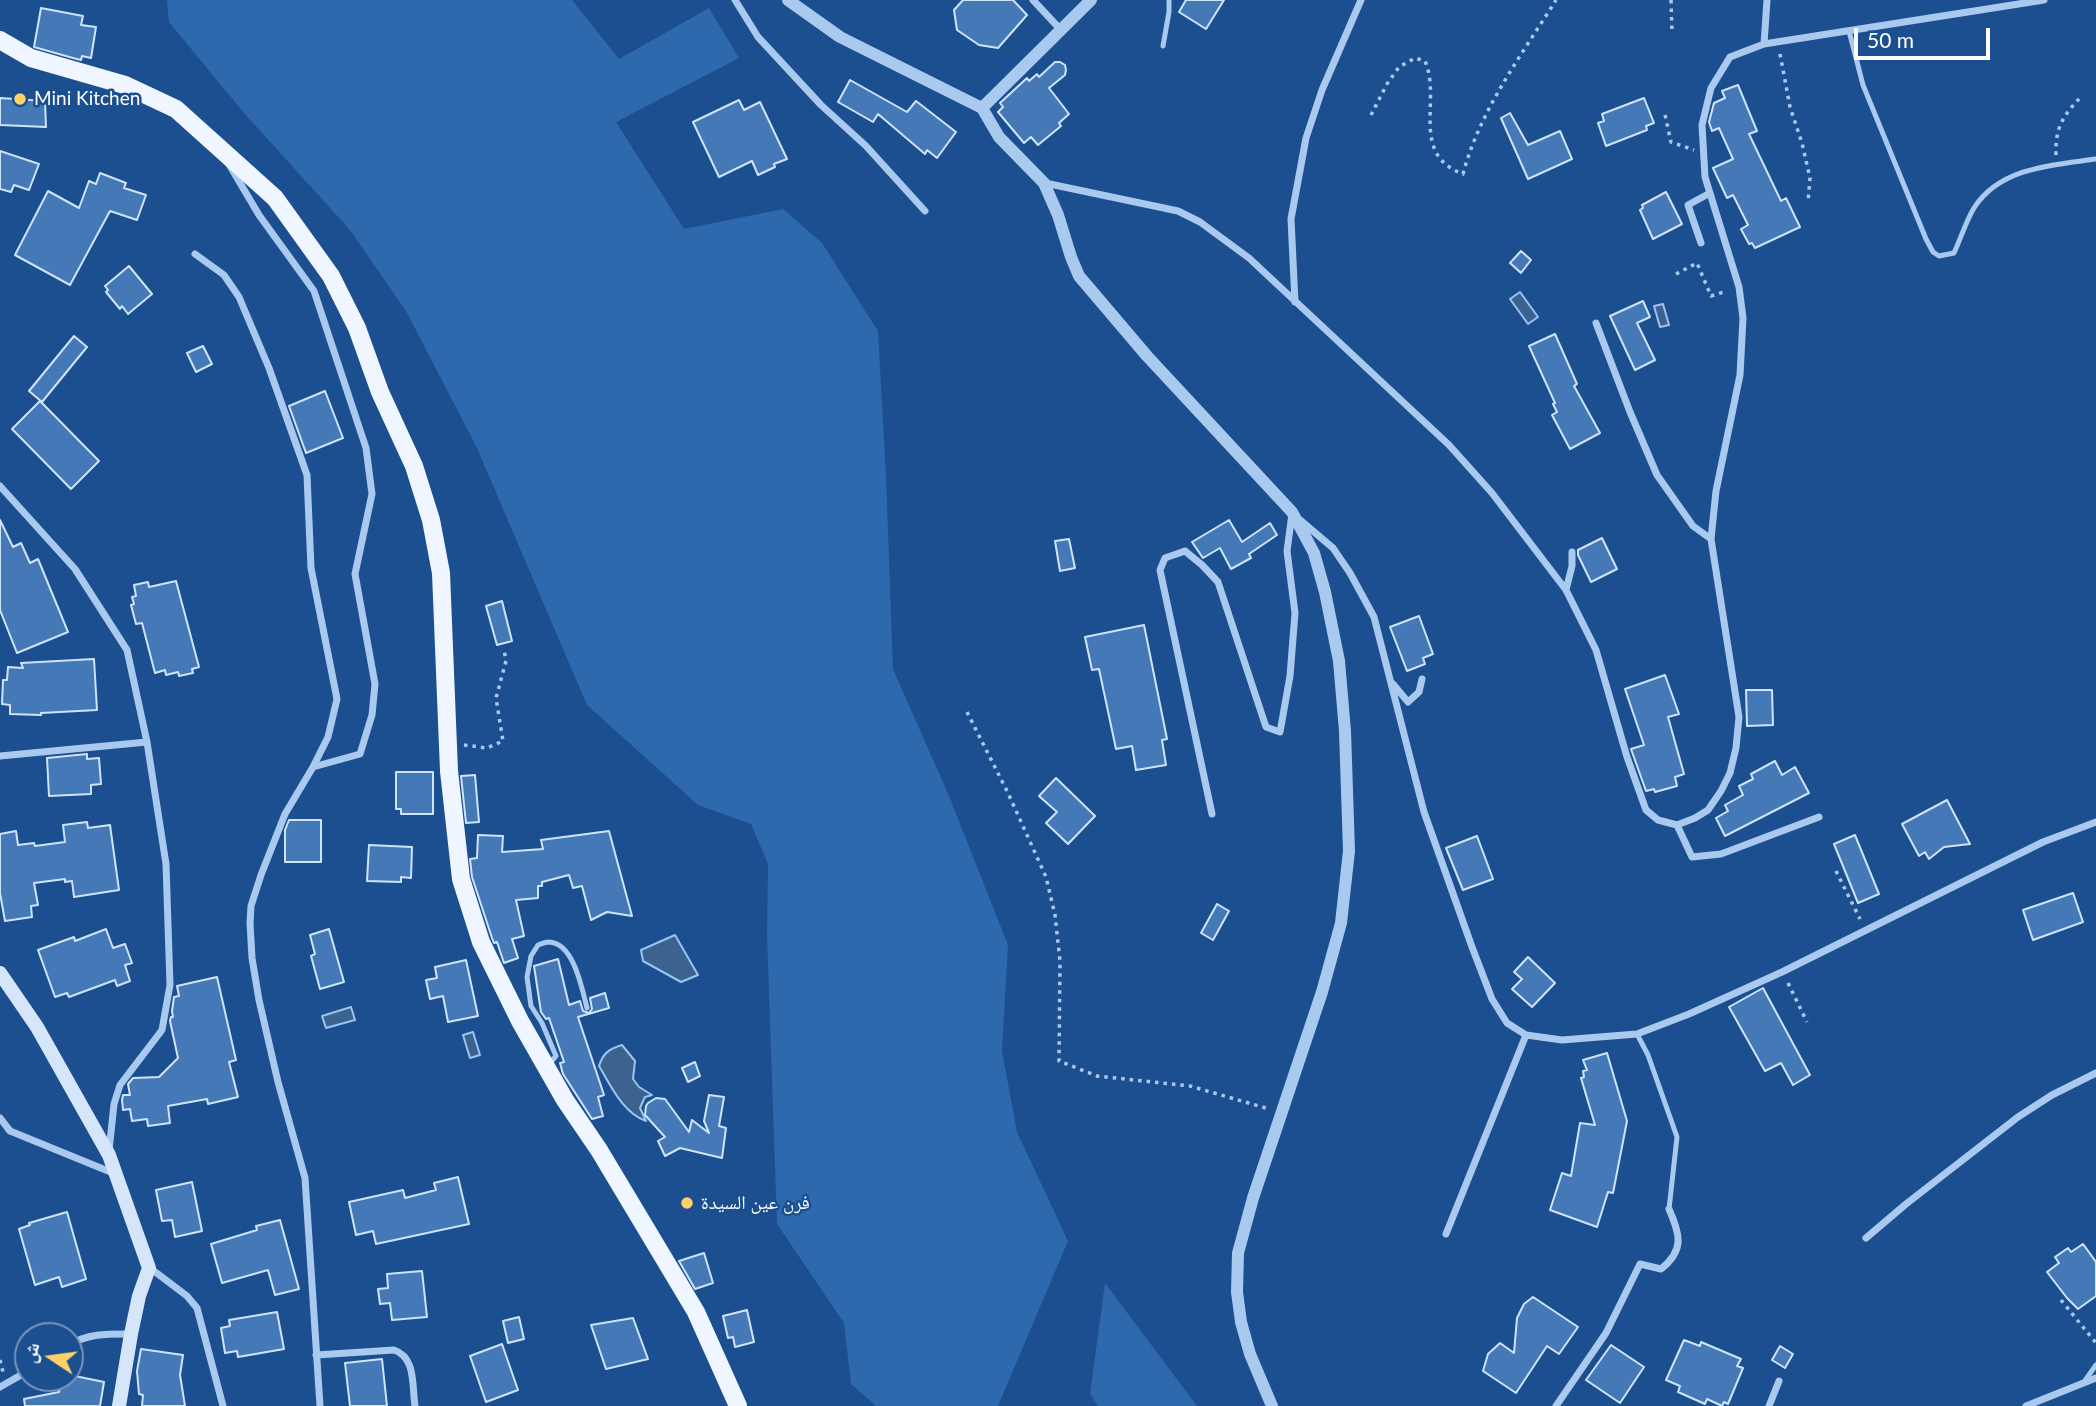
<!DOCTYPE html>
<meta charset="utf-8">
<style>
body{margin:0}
#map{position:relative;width:2096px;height:1406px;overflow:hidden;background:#1b4f8f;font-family:Lato,"Noto Naskh Arabic",sans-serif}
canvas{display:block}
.north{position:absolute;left:14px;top:1322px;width:70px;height:70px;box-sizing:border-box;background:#1b4f8f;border:2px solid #7695bc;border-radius:50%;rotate:283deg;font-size:19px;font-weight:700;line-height:28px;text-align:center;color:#fff}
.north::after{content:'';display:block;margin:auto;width:24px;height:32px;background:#ffd166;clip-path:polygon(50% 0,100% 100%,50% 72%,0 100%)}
.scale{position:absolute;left:1854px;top:28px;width:136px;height:32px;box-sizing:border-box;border:4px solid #fff;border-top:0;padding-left:9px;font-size:21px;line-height:24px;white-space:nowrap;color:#fff;-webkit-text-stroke:5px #1b4f8f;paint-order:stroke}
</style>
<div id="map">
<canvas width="2096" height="1406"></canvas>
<div class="north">ش</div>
<div class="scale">50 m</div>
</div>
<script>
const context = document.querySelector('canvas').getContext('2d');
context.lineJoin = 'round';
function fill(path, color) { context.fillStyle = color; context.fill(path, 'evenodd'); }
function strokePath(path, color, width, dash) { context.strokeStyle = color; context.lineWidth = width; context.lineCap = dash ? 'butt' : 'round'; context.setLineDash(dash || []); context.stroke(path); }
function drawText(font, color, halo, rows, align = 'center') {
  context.font = font + ' Lato,"Noto Naskh Arabic",sans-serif'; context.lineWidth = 5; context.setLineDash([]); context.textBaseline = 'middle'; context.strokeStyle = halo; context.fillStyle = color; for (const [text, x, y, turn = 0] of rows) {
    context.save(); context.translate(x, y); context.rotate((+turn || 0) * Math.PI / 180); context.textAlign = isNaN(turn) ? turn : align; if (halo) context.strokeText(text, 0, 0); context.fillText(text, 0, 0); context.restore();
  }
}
fill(new Path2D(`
 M167,0H572L619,59L709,8L739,58L616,122L684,229L783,209L822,243L878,331L886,476L893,669L949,796L1008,945L1002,1051L1017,1132L1068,1241L998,1406H876L851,1384L844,1323L777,1224L767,935L768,864L751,824L698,805L587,705L477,448L406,311L350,230L244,113L169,22Z
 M1105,1283L1197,1406H1098L1090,1394Z`), '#2e69ad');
const water = new Path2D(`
 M1520,292L1538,317L1528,324L1510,299Z
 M1663,304L1669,325L1660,327L1654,306Z
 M675,935L698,975L681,982L643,961L641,950Z
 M351,1007L355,1020L326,1028L322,1016Z
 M473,1032L480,1055L470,1058L463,1035Z
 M622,1045L635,1061L633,1079L639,1087L652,1095L645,1097L640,1108L646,1121C623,1113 611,1086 599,1066C603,1053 609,1049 622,1045Z`);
fill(water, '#3c6290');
strokePath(water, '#9cc4f0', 2);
const building = new Path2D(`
 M963,0H1013L1027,15L998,48L979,45L957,30L954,10Z
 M1186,0H1224L1206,29L1179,12Z
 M41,8L83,16L81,25L96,27L91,58L82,56L81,60L73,58L34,47Z
 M1055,62H1060L1065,65L1066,70L1065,75L1049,88L1069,114L1059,123L1061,126L1038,145L1031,137L1024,143L998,112L1003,107L1000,103L1027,78L1029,81L1037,74L1039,77Z
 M850,80L907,112L916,101L956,132L937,158L927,150L925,154L878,114L873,122L838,102Z
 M1738,85L1757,131L1749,134L1781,201L1786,198L1800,227L1755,248L1752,243L1749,244L1741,229L1748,225L1733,195L1727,198L1713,168L1733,159L1719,128L1712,131L1709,122L1714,103L1725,98L1722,91Z
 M0,98L45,101L46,127L0,125Z
 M1644,98L1654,123L1646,126L1647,130L1606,146L1598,123L1604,121L1602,114Z
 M739,100L744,110L760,102L787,159L774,164L775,167L758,175L752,161L719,177L693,122Z
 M1510,113L1528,145L1560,131L1572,159L1528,179L1501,118Z
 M0,151L39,164L29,190L14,185L11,192L0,189Z
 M100,173L126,183L124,188L146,195L137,220L110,211L70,285L15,255L48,191L79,208L89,181L96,184Z
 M1666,192L1682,224L1653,239L1640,210L1643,208L1642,205Z
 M1521,251L1531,260L1521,273L1510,263Z
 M129,266L152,294L128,314L122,306L120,309L106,292L108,290L105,286Z
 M1643,301L1650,317L1637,323L1655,360L1635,370L1610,316Z
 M1555,334L1577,384L1574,386L1600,433L1570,449L1552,415L1557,412L1553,404L1555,403L1529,346Z
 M74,336L87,347L42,402L29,391Z
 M203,346L212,364L196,372L187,353Z
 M325,391L343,438L306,453L289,406Z
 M40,401L99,461L71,489L12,429Z
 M0,520L13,547L21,543L30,563L38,559L68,632L17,653L0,610Z
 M1229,520L1242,542L1270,523L1277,535L1249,554L1251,558L1231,569L1220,548L1203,558L1192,542Z
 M1602,538L1617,569L1591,582L1578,555V550Z
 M1069,539L1075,568L1060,571L1055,541Z
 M176,581L199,667L192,669L193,673L179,676L178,672L166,675L165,670L155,673L142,623L136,624L131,605L134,604L132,597L136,596L134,585L148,582L149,587Z
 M502,601L512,641L497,645L486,606Z
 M1419,616L1433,654L1423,658L1425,664L1407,671L1390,627Z
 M1144,625L1167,739L1162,740L1166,765L1136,770L1132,746L1116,749L1099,669L1092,670L1085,637Z
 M94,659L97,710L41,713V715L10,714V705L2,704L3,680H7L8,667L23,668L21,663Z
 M1665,675L1679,714L1668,717L1684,774L1675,777L1677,786L1655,792L1654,789L1646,791L1631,749L1644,745L1625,689Z
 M1746,690H1772L1773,725L1747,726Z
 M87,754V759L99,758L101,784L91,785V794L49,796L47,758Z
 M1775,761L1782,775L1795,767L1809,793L1725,836L1716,818L1728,811L1725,805L1743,795L1739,786L1753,779L1751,774Z
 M396,772H433V814H401V809H396Z
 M475,775L479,822L466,823L461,776Z
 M1056,778L1095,816L1068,844L1046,823L1057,812L1039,796Z
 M1947,800L1970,844L1944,847L1929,859L1925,852L1919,856L1902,824Z
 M289,820H321V862H285V830Z
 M87,822L88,828L110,825L119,890L74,897L72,881L65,882V879L34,883L38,905L31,906L32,917L5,921L0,893V834L16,831L18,845L34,843L35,846L65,842L63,825Z
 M609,831L632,916L607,912L591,920L582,886L573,888L569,875L542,882V886H538V898L516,900L524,936L512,939L518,958L504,963L497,942L494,943L492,938L472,877L470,859L477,858L478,835L503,836L502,852L543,849L541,840Z
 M1855,835L1879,894L1858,903L1834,844Z
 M1477,836L1493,879L1463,890L1446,848Z
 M369,845L412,847L411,878L401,877V882L367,881Z
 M2073,893L2083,922L2033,940L2023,910Z
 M1217,904L1229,911L1213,940L1201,933Z
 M106,929L113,948L125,944L132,963L125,965L130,981L117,986L115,980L69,997L67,993L55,997L38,950L74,937L75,941Z
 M329,929L344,982L320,989L311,956L315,954L310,935Z
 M1528,957L1555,983L1532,1007L1512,989L1522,979L1514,972Z
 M558,959L569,1005L580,1001L583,1011L589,1013L592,1009L590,998L605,993L609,1008L578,1017L604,1095L598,1097L603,1116L592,1119L563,1074L560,1063L564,1062L549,1018L546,1019L541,1012L534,966Z
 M466,960L478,1016L448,1022L443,996L430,999L426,980L437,978L435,967Z
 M217,977L236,1060L229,1062L238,1097L208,1104L207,1099L168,1106L170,1123L148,1126L147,1119L132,1121L130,1109L123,1110L122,1100L123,1095H130L128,1084L133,1078L159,1077L178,1058L170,1021L171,1017H173L172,1011L174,997L179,996L177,986Z
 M1763,988L1810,1075L1793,1085L1781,1063L1765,1071L1729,1007Z
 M1607,1053L1627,1121L1613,1193L1608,1192L1597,1227L1550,1210L1562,1173L1571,1176L1580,1123L1595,1125L1581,1078L1584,1077L1583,1071L1587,1070L1583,1060Z
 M695,1062L700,1076L688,1082L682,1068Z
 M709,1095L724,1097L719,1126L726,1128L722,1158L680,1148L665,1156L658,1141L665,1137L645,1115L646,1106L648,1103L656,1098L665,1099L689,1132L692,1120L709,1133L704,1121Z
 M458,1177L469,1224L376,1244L373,1231L356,1235L349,1202L403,1190L405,1198L436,1190L434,1183Z
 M192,1182L202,1231L175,1237L172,1220L162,1221L156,1190Z
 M67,1212L86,1279L62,1287L59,1277L35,1285L19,1229L30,1225L29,1223Z
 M280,1220L299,1289L275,1295L268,1270L222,1283L211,1244L257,1230L256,1226Z
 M2083,1244L2096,1262V1296L2078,1309L2067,1298L2047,1272L2059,1263L2055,1257L2068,1248L2071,1252Z
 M704,1253L713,1283L695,1289L679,1261Z
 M422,1271L427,1317L392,1320L390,1303L380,1304L378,1289L388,1288L387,1274Z
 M1533,1297L1578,1327L1559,1354L1547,1346L1516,1393L1483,1371L1488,1354L1500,1343L1514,1353L1517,1318L1524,1304Z
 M747,1310L754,1342L735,1347L733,1337L728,1338L723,1316Z
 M277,1312L284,1349L238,1357L237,1351L225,1353L221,1328L230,1326L229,1320Z
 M519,1317L524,1339L508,1343L503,1321Z
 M633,1318L648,1359L606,1369L591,1325Z
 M1684,1340L1700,1346L1701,1342L1741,1359L1737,1366L1743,1368L1728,1404L1724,1402L1722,1406L1707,1399L1705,1404L1678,1392L1680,1386L1666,1380Z
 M502,1344L518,1390L486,1402L470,1356Z
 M1611,1345L1644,1367L1620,1403L1586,1380Z
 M1780,1346L1793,1354L1785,1368L1772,1360Z
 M141,1349L183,1355L180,1375L185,1406H142L143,1395L139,1394L137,1371Z
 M382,1359L387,1406H350L345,1363Z
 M70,1375L104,1382L100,1406H25L24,1399L59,1392L61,1380L70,1382Z`);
fill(building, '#4478b7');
strokePath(building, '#cfe3fa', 2);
strokePath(new Path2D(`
 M1671,0L1672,34
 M1780,54L1790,107L1802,143L1810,178L1808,202
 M1371,115L1387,84L1399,67L1415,58L1425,61C1442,100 1409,154 1463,174C1480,110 1521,56 1556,0
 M1665,115L1671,142L1694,150
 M2056,155C2055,128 2063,115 2082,96
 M1676,274L1697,263L1711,296L1727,291
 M967,712L1008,793L1046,877L1055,915L1060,961L1059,1061L1097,1076L1190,1086L1269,1109
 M464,745L487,748L503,741L496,698L506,661L504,649
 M1836,871L1860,919
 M1788,983L1807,1022
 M2061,1300L2096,1343
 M0,1360L3,1372`), '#a9c9ee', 3.5, [3.5, 5]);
strokePath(new Path2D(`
 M1849,31L1863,85L1926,239L1933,252L1939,256L1954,253C1961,238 1966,221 1974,208C2000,167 2053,165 2096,159
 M1163,46L1169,12V0
 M1637,1034L1648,1055L1677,1137L1669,1209
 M549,1064L556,1056L542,1023L531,1006L527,977L531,956L538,945C541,944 545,942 549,942C574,943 582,989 587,1008
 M2084,1382L2096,1365`), '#a9c9ee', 5);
strokePath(new Path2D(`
 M735,0L758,37L821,105L866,146L925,211
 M1033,0L1061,30
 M1764,44L1767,0
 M230,166L259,215L314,291L366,448L372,494L355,574L375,684L372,715L360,754L313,767L285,814L261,875L251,906L250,923L252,958L259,1000L278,1082L305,1178L320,1406
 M1045,183L1178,211L1200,222L1249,258L1449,445L1492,493L1566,590L1596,650L1627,757L1646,810L1658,820L1677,825L1695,818L1708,810L1721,791L1730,773L1736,748L1739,717L1711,539L1716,491L1740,375L1743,318L1739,287L1705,177L1702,125L1711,88L1730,57L1764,44L2044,0
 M1701,243L1688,205L1710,193
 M195,254L224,275L239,297L269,368L307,475L311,568L337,699L328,737L313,767
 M1295,302L1291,219L1306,138L1322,90L1361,0
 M1596,323L1630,412L1657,475L1693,526L1711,539
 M0,486L75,569L127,650L147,742L166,864L170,985L162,1030L120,1085L114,1104L109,1151
 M1300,520L1333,548L1350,573L1374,617L1424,812L1472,947L1492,999L1507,1023L1526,1035L1562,1040L1637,1034L1689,1014L1782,972L2043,842L2096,822
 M1566,590L1572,566V552
 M1393,684L1408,702L1419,692L1422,679
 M0,756L147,742
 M1212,814L1160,570L1165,558L1185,551L1202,565L1218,582L1266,727L1280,732L1290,676L1295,613L1287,551L1292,514
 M1677,825L1692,857L1721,854L1819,817
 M0,1118L10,1131L113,1173
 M1446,1234L1526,1035
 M1866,1238L1906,1204L2018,1117L2052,1095L2096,1073
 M150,1268L187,1296L197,1308L223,1406
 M70,1345C87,1333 111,1334 131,1334
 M316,1355L394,1350C416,1357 412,1386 415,1406
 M0,1387L28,1371
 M1556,1406L1606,1333L1640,1264L1661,1269C1685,1250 1680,1234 1669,1209
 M1769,1406L1779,1381
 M2026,1406L2096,1378`), '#a9c9ee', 7);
strokePath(new Path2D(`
 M788,0L840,37L982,108L999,137L1044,183L1058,215L1071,257L1079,276L1147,356L1292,512L1314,553L1325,592L1339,661L1345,731L1349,851L1341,923L1322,992L1253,1198L1238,1253L1237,1292L1241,1322L1250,1354L1272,1406
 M982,108L1091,0`), '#a9c9ee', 12);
strokePath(new Path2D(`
 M0,973L37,1027L109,1155L149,1268L139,1296L131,1334L119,1406`), '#d6e6fa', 14);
strokePath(new Path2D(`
 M0,40L31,58L125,85L176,109L275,198L331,276L357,328L380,392L414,466L431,520L441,573L449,771L461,879L481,942L520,1021L565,1100L599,1150L696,1312L738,1406`), '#f0f6ff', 18);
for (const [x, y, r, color] of [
 [20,99,7,"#ffd166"],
 [687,1203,7,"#ffd166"]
]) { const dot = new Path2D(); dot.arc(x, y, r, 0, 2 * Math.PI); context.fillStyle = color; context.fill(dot); strokePath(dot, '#1b4f8f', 2.5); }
drawText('19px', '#fff', '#1b4f8f', [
 ["Mini Kitchen",34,99],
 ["فرن عين السيدة",701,1203]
], 'left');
</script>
